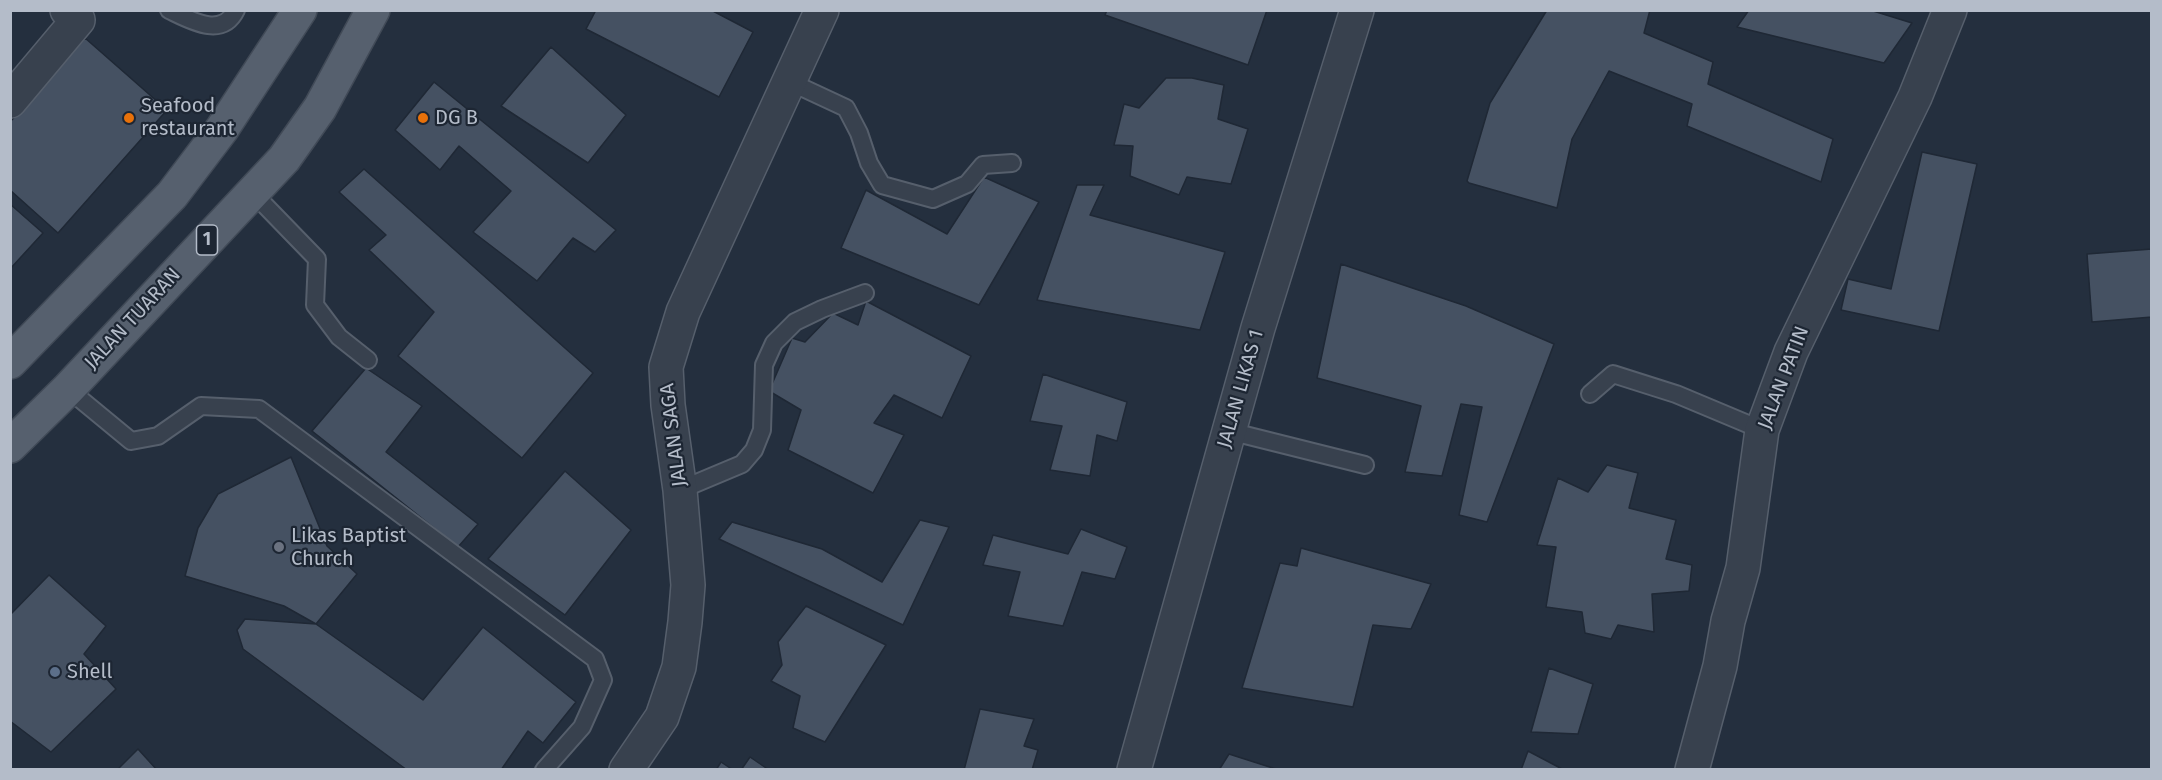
<!DOCTYPE html>
<style>
body{margin:0}
#map{position:relative;width:2162px;height:780px;overflow:hidden;background:#242f3e;font-family:"Fira Sans",sans-serif}
canvas{display:block}
.frame{position:absolute;inset:0;border:12px solid #b4bcc9;pointer-events:none}
</style>
<div id="map">
<canvas width="2162" height="780"></canvas>
<div class="frame"></div>
</div>
<script>
const context = document.querySelector('canvas').getContext('2d');
context.lineJoin = 'round';
function fill(path, color) { context.fillStyle = color; context.fill(path, 'evenodd'); }
function strokePath(path, color, width, dash) { context.strokeStyle = color; context.lineWidth = width; context.lineCap = dash ? 'butt' : 'round'; context.setLineDash(dash || []); context.stroke(path); }
function drawText(font, color, halo, rows, align = 'center') {
  context.font = font + ' "Fira Sans",sans-serif'; context.lineWidth = 4.5; context.setLineDash([]); context.textBaseline = 'middle'; context.strokeStyle = halo; context.fillStyle = color; for (const [text, x, y, turn = 0] of rows) {
    context.save(); context.translate(x, y); context.rotate((+turn || 0) * Math.PI / 180); context.textAlign = isNaN(turn) ? turn : align; if (halo) context.strokeText(text, 0, 0); context.fillText(text, 0, 0); context.restore();
  }
}
const building = new Path2D(`
 M596,10H711L753,32L719,97L586,29Z
 M1107,10H1267L1248,65L1105,15Z
 M1547,10H1650L1644,33L1713,62L1708,84L1833,139L1821,182L1687,126L1692,104L1609,71L1572,139L1557,208L1469,183L1467,181L1490,103Z
 M1749,10H1870L1912,23L1884,63L1737,27Z
 M85,38L167,110L58,233L10,190V122Z
 M551,47L626,115L588,163L501,106Z
 M1166,78H1192L1224,85L1218,119L1248,129L1231,184L1187,177L1179,195L1130,176L1133,146L1114,145L1124,104L1139,108Z
 M434,82L616,230L595,252L573,238L537,281L473,232L511,191L459,146L440,170L395,130Z
 M1922,152L1977,164L1939,331L1841,310L1848,279L1891,289Z
 M364,169L593,373L522,458L398,356L434,312L369,250L386,235L339,192Z
 M984,177L1039,202L979,305L841,248L866,190L947,234Z
 M1077,185H1104L1090,215L1225,252L1200,330L1037,300Z
 M10,204L43,233L10,269Z
 M2152,249V317L2092,322L2087,254Z
 M1341,264L1466,306L1554,344L1487,522L1459,515L1482,407L1461,404L1442,476L1405,472L1421,406L1317,378Z
 M866,301L971,356L942,418L894,395L874,423L904,435L873,493L788,450L801,410L769,391L792,338L805,342L833,313L858,325Z
 M366,368L422,406L386,452L478,524L458,547L312,431Z
 M1043,374L1127,402L1117,441L1097,435L1090,476L1050,470L1062,426L1030,421Z
 M291,457L327,546L357,574L316,624L284,606L185,576L198,528L218,494Z
 M1607,465L1638,473L1629,508L1676,520L1666,559L1692,565L1689,591L1652,594L1654,632L1618,625L1611,639L1585,633L1582,612L1546,607L1556,547L1537,545L1558,478L1588,492Z
 M565,471L631,530L565,615L488,559Z
 M920,520L949,527L903,625L719,539L732,522L822,549L882,582Z
 M1081,529L1127,547L1115,579L1082,572L1063,626L1008,616L1020,572L983,565L993,535L1068,554Z
 M1301,548L1431,584L1411,629L1373,625L1353,707L1242,688L1280,563L1297,566Z
 M49,575L106,626L84,654L116,689L51,752L10,721V615Z
 M806,606L886,645L825,742L793,728L800,696L771,681L782,665L778,642Z
 M245,619L316,624L423,700L483,627L576,702L543,743L528,731L501,770H407L243,649L237,630Z
 M1549,668L1593,684L1578,734L1531,732Z
 M980,709L1034,719L1024,746L1038,750L1032,770H964Z
 M138,749L157,770H117Z
 M1528,751L1564,770H1521Z
 M1229,754L1279,770H1219Z
 M750,757L769,770H741Z
 M721,762L733,770H716Z`);
fill(building, '#455162');
strokePath(building, '#1f2835', 1.5);
const lane = new Path2D(`
 M169,10C190,20 222,39 236,10
 M788,81L846,108L859,133L869,163L882,185L933,199L967,184L983,165L1012,163
 M253,193L317,259L315,305L339,337L368,360
 M68,389L131,441L158,436L201,406L259,409L595,659L603,680L582,727L544,770
 M1590,394L1613,374L1676,394L1762,430
 M1229,431L1365,465
 M680,490L742,464L754,450L762,430L764,365L774,343L795,322L822,309L865,293`);
const street = new Path2D(`
 M10,101L78,20L67,10
 M626,770L662,717L679,667L685,622L688,585L680,490L668,405L666,367L683,312L822,10
 M1134,770L1258,328L1357,10
 M1692,770L1720,666L1728,621L1743,568L1762,430L1791,352L1915,97L1950,10`);
const primary = new Path2D(`
 M10,362L172,195L222,129L300,10
 M10,446L68,389L284,159L320,108L373,10`);
strokePath(lane, '#565f6c', 20);
strokePath(street, '#565f6c', 36);
strokePath(primary, '#414a57', 36);
strokePath(lane, '#38414e', 16);
strokePath(street, '#38414e', 33);
strokePath(primary, '#56606e', 33);
for (const [x, y, r, color] of [
 [129,118,6,"#e8710a"],
 [423,118,6,"#e8710a"],
 [279,547,6,"#6b7280"],
 [55,672,6,"#5c6f8a"]
]) { const dot = new Path2D(); dot.arc(x, y, r, 0, 2 * Math.PI); context.fillStyle = color; context.fill(dot); strokePath(dot, '#1d2633', 2); }
for (const [x, y, w] of [
 [207,240,21]
]) { const box = new Path2D(); box.roundRect(x - w / 2, y - 15, w, 30, 4.5); context.fillStyle = '#1d2633'; context.fill(box); strokePath(box, '#b4bcc9', 1.5); }
drawText('bold 18px', '#b4bcc9', null, [
 ["1",207,240]
]);
drawText('20px', '#b4bcc9', '#1d2633', [
 ["Seafood",141,106],
 ["restaurant",141,129],
 ["DG B",435,118],
 ["Likas Baptist",291,536],
 ["Church",291,559],
 ["Shell",67,672]
], 'left');
drawText('20px', '#b4bcc9', '#1d2633', [
 ["JALAN TUARAN",133,319,-47],
 ["JALAN PATIN",1784,378,-69],
 ["JALAN LIKAS 1",1241,389,-74],
 ["JALAN SAGA",674,435,-97]
]);
</script>
